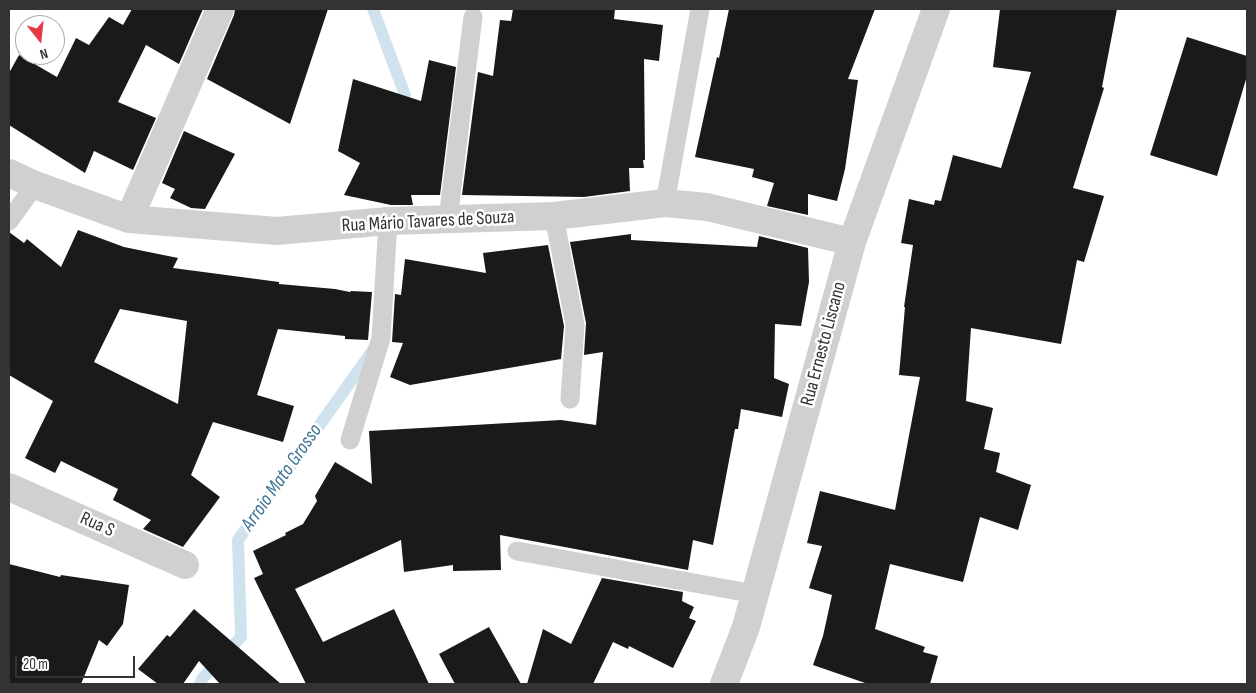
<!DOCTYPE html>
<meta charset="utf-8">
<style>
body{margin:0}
#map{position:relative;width:1256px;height:693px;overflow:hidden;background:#fff;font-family:"Sofia Sans Condensed",sans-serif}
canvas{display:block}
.frame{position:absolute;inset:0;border:10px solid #333;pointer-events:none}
.north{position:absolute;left:15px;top:15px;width:50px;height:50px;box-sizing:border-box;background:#fff;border:1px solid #adadad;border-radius:50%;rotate:164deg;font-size:14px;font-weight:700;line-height:20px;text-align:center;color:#333}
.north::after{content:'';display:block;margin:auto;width:18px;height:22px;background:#e63946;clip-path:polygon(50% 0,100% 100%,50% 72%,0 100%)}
.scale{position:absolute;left:15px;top:656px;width:120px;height:22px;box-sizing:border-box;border:2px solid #333;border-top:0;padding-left:6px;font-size:15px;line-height:18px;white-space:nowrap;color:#333;-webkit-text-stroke:4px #fff;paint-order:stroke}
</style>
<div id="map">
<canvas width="1256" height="693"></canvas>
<div class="frame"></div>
<div class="north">N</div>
<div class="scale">20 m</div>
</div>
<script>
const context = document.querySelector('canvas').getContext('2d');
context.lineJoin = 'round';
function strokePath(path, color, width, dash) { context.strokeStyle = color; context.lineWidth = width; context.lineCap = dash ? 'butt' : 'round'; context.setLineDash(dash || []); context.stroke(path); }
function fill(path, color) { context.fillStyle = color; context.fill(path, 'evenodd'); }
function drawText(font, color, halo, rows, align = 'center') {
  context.font = font + ' "Sofia Sans Condensed",sans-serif'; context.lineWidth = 5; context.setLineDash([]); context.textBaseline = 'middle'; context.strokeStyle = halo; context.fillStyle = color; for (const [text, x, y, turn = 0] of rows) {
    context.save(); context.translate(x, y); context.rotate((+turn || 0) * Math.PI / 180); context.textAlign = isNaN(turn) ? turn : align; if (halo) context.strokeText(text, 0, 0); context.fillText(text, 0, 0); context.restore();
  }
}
strokePath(new Path2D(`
 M373,9L405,95L401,113
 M200,684L202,679L241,637L238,540L373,350`), '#cfe2ee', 12);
fill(new Path2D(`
 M132,9H203L179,64L146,45L118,102L156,118L133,170L94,151L85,173L9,125V73L19,55L57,77L76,38L89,45L109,17L123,25Z
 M235,9H328L290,124L207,79L234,15Z
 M513,9H615L614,19L663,25L659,61L644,59L645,160H643L644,168H629L630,191L584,197L462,195L478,72L493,76L500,20L511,21Z
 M729,9H875L848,79L858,80L845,169L837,201L808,194V215L767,206L774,183L752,177L754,169L695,157L717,57L719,58Z
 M1000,9H1117L1102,87L1104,88L1073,188L1104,196L1084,262L1077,260L1061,344L971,328L966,401L993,408L984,449L1000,453L996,472L1031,485L1018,530L980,517L963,582L890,564L875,629L925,647L923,652L938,656L930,684H868L813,665L823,636L832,595L809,588L822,546L807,543L820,491L895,510L920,377L899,375L905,307H904L913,245L901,243L909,199L934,205L935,200L941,201L953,155L1001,168L1031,72L993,67Z
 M1187,37L1247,56V76L1217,176L1150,155Z
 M429,60L456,67L440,195H411L413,205H391L344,195L360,163L338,151L353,79L421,101Z
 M184,131L235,154L205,209L191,208L170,198L175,189L162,183Z
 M78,230L124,247L178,258L173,268L279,282V284L335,289L350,292L351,291L372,292L368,340L345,339V336L278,329L257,395L294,406L283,442L213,422L191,475L220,497L183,547L143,529L151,520L113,500L118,489L61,461L55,473L25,458L53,401L9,375V232L24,243L27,239L61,267ZM120,309L187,321L178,404L94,362Z
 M631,234V240L757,247L759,236L808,248L809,282L801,326L775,324L774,378L789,384L782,417L741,409L738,429H735L713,545L693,540L688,570L500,535L501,570L453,571V565L404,572L401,540L295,589L323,642L394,609L429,684H306L254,578L263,574L253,551L286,535L285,533L303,524L317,501L315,496L335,462L372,484L369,431L561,420L596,425L603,352L584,355L586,323L570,242Z
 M548,245L564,326L561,359L410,385L390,377L403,343L392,342L395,294L401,295L405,259L486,273L483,253Z
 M9,564L60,577L61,575L129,585L123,624L107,646L99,640L81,684H9Z
 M602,578L683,592L682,601L694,607L689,618L696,621L673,668L629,646L628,649L613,642L593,684H527L543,629L571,644Z
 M194,609L281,684H220L199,661L183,684H158L138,669L167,635L170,637Z
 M489,627L521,684H455L439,654Z`), '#1a1a1a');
strokePath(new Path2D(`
 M665,203L700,9
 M554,216L575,325L570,399
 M448,219L473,17
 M9,221L35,185
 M350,440L381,338L388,221
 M517,551L755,594`), '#d0d0d0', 19);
strokePath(new Path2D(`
 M9,173L35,185L129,219L277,231L388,221L554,216L665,203L707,207L852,242
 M129,219L220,9
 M9,487L185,565
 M724,684L746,627L852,242L936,9`), '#d0d0d0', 28);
drawText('19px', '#333', '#fff', [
 ["Rua Mário Tavares de Souza",428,222,-3],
 ["Rua Ernesto Liscano",824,344,-75],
 ["Rua S",97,525,24]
]);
drawText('italic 20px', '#3f7597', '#fff', [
 ["Arroio Mato Grosso",282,478,-55]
]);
</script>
